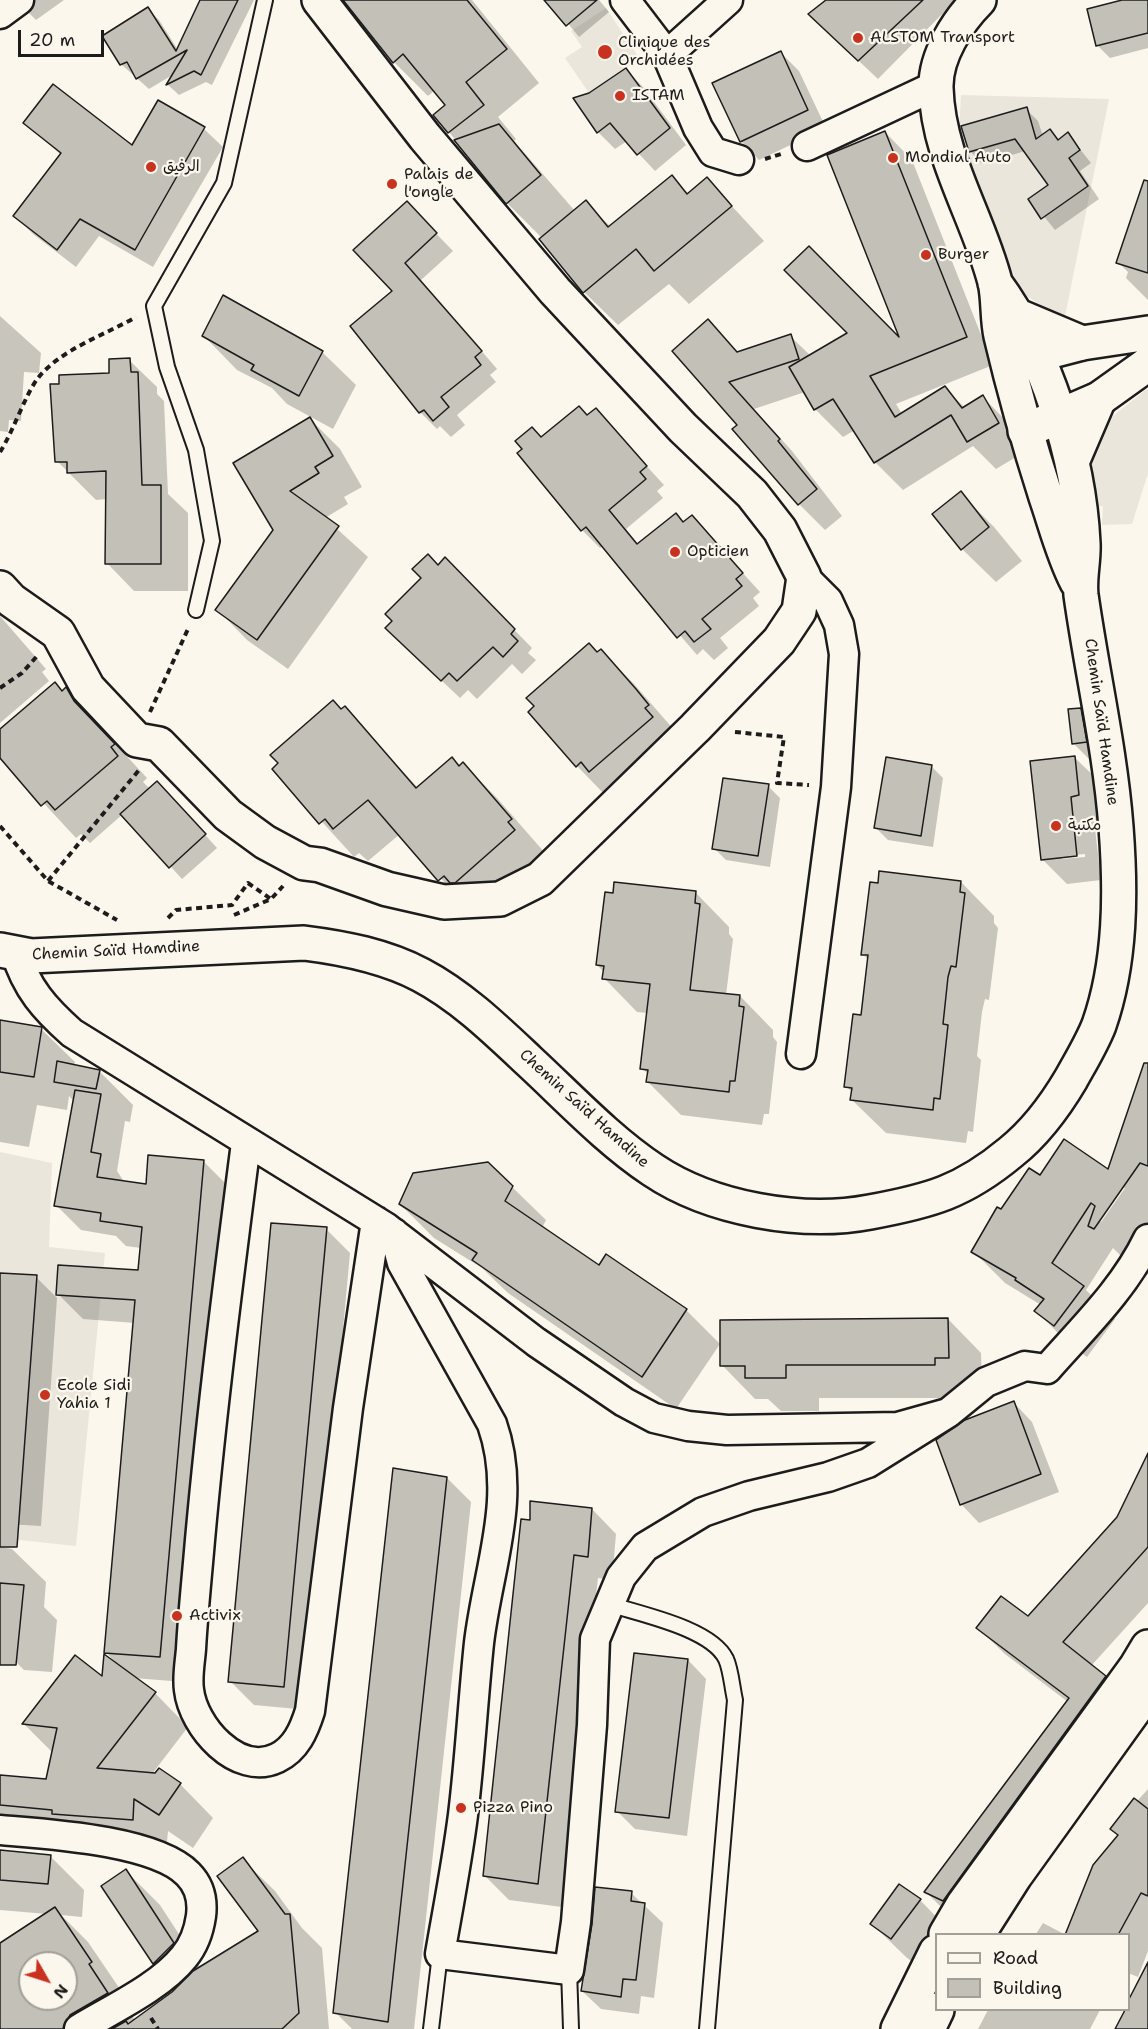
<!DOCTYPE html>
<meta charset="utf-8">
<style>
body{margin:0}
#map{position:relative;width:1148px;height:2029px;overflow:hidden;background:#fbf7ec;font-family:"Shantell Sans",sans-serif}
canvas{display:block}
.legend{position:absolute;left:935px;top:1933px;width:195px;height:78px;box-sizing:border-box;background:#fbf7ec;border:2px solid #a29f99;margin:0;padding:8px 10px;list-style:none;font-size:18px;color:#1c1c1c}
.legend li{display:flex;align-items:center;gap:12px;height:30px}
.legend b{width:30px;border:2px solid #a29f99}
.north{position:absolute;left:18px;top:1951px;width:60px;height:60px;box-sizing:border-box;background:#fbf7ec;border:2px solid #a29f99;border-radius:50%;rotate:129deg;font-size:16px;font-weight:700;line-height:24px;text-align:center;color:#1c1c1c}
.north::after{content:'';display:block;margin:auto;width:21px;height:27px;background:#c8321e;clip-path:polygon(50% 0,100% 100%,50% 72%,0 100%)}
.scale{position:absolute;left:18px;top:30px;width:86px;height:27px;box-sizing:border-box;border:3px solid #1c1c1c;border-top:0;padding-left:8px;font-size:18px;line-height:21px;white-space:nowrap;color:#1c1c1c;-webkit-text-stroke:4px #fbf7ec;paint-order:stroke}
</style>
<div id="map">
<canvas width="1148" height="2029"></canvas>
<ul class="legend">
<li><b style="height:8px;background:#fbf7ec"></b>Road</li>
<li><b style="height:16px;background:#c3c0b8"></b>Building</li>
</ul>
<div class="north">N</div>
<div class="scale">20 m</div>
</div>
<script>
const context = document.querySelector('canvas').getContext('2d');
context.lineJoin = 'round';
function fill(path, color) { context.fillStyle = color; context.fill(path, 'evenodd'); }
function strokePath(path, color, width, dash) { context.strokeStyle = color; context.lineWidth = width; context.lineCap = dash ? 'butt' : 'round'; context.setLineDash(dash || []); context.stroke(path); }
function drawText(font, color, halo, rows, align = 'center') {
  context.font = font + ' "Shantell Sans","Playpen Sans Arabic",sans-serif'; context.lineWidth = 4.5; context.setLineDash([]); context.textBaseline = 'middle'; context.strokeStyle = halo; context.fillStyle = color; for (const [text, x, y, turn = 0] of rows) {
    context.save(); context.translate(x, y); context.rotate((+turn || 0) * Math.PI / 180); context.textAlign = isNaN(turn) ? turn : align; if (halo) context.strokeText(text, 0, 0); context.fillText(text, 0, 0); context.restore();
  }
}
fill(new Path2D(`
 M606,8L640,59L589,93L565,58L582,47L571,31Z
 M961,95L1109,99L1064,321L1015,288L1006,273L1004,251L958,151Z
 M1148,388V473L1132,524L1102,525L1103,506L1091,508L1086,493L1093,450L1113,416Z
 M0,1152L52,1163L49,1247L105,1253L76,1546L0,1538Z`), '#eae6dc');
fill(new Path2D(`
 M16,0H64L36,20Z
 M201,0H254L212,85L206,82L179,95L168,85L174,74L149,89L122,65L104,37L148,9L159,20L178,50Z
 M353,0H472L539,83L498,117L516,139L514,141L575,211L585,202L611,227L672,177L689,194L707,179L764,241L689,304L669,284L618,325L584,292L542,238L507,203L435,115L447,105L435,90L428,96L394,62L348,4Z
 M549,0H599L609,12L579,37Z
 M828,0H956L878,79L828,32Z
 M1128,0H1148V48L1110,58L1098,46L1088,10Z
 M781,53L799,71L826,128L759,160L741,141Z
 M626,70L643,87L686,145L655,171L627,141L615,149L598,132L589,94Z
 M158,102L204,129L223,147L153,267L99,236L76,267L33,234L15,216L61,155L25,123L132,147Z
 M1026,109L1038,121L1043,136L1050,131L1059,140L1068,134L1091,163L1080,171L1099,199L1055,230L1030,199L1050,185L1025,151L982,164L970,151Z
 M885,132L912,160L993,365L896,404L902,414L945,388L965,408L983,397L1010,425L1026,451L996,469L973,446L903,490L875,462L855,430L843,437L815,409L805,392L754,409L792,451L842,516L825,530L799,504L739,425L708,321L739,353L790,336L811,356L904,343Z
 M1148,185V300L1126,278L1128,272L1118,262Z
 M423,220L453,251L421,280L497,369L490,375L496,382L457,415L465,425L451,437L440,426L437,429L420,412L352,327L394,291L355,250Z
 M0,316L41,353L39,373L24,372L21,421L9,420L8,432L0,431Z
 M204,336L322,352L356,385L333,429L287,404L272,388L237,370Z
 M129,360L157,387V394L164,401L168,494L188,513V591H134L107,563V499L96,500L57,461L111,374Z
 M595,410L664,485L657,491L663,498L626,529L639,545L692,517L760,592L753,598L759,606L720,638L728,648L714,660L703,649L697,655L603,546L600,548L582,530L542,438Z
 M310,419L340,449L362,487L344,497L348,504L325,518L368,557L288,669L247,640L217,609L274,530Z
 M960,493L994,527L1022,561L996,582L962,549Z
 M445,559L532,648L528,653L536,660L522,674L512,664L477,699L468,690L460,698L405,646L394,621L423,578Z
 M0,616L46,669L42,672L49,681L0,723Z
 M601,651L634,684L682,739L610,800L577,766L597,654Z
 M66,689L100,723L108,736L147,778L143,782L150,789L169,795L217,848L182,879L123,814L90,843L81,834L76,838L0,756V731Z
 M345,708L418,788L463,764L497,798L545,853L548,865L473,913L400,834L368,861L359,853L354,857L274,769Z
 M1080,709L1114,743L1107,777L1073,743Z
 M1074,757L1099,781L1103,819L1094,820L1101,880L1067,884L1043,860ZM1085,854V857L1062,859V856Z
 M931,766L943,778L933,847L888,840L876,828Z
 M768,786L780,798L770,867L726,860L714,848Z
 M961,882L994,916V923L998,928L989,1000L985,999L982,1012L977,1056L981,1060L973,1132L968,1131L966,1143L886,1133L852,1100L853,1093L846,1086L862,1017L869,961L863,954Z
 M696,893L729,927V934L733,939L726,995L740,996L773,1030V1037L777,1042L769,1114H764L762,1125L681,1115L648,1082L649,1075L642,1068L648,1013L637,1012L604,978V972L597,965Z
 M0,1022L41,1029L75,1062L74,1066L99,1071L133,1105L130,1122L125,1121L117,1171L125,1183L147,1185L203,1161L229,1187L184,1682L134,1678L155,1693L188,1727L152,1774L180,1784L213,1818L193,1848L168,1831L166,1853L0,1835V1777L48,1781L53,1753L24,1724L103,1679L114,1661L106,1652L135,1323L83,1319L58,1294L139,1272L141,1248L126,1246L116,1236L81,1230L56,1205L74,1101L69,1096L67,1110L37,1105L29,1147L0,1142Z
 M1148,1065V1229L1122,1257L1113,1248L1086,1290L1115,1319L1087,1357L1068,1343L1036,1311L1041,1305L1005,1283L973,1251L1002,1211L1040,1177L1109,1172ZM1121,1188H1125L1101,1222L1099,1220Z
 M512,1187L546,1220L542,1228L599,1267L606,1256L686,1310L720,1344L676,1409L508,1293L482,1268L434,1238L400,1204Z
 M326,1229L350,1253L308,1710L254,1705L230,1681Z
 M0,1275L36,1277L57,1298L41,1526L7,1524L0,1520Z
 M948,1319L981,1353L982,1391L968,1398H819V1411H781L768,1399H755L722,1365Z
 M1014,1403L1032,1422L1059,1492L979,1523L961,1504Z
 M1148,1456V1603L1091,1666L1132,1703L952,1918L926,1892L1068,1702L1005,1654L978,1628L1029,1618L1118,1518Z
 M447,1478L471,1502L414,2029H352L335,2012Z
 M592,1509L616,1534L612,1580L598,1578L562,1907L509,1900L485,1876L531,1521Z
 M0,1547L12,1549L46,1582L44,1607L57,1620L52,1672L24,1670L0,1646Z
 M688,1660L706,1679L687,1836L635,1829L617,1811Z
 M1148,1789V1951L1138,1977L1128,1973V1934H1067L1119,1836L1112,1829Z
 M0,1852L50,1856L84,1890L82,1917L61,1915L88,1942L124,1995L121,1998L135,2020L179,1988L154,1963L103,1886L126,1871L160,1905L201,1968L260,1931L242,1859L275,1891L302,1928L322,1948L329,2029H0V1945L47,1914L0,1910ZM30,1963H66V1999H30Z
 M631,1893L663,1923L654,1998L641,1996L639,2014L601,2009L582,1991Z
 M920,1900L953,1934L925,1972L906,1957L872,1924Z
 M1043,1923L1064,1934H1036Z
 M988,2010H1100L1090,2029H978Z`), '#0003');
const building = new Path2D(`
 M200,0H238L201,75L194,71L166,85L187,50L136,79L127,62L120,65L102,36L148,7L176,51Z
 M343,0H467L507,49L466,82L484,105L448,133L433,115L445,105L403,54L393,63Z
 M544,0H597L566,26Z
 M826,0H923L858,61L808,14Z
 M1122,0H1148V33L1096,46L1087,9Z
 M781,51L808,110L740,142L712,83Z
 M626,68L670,128L637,155L610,123L597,133L573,98L589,93Z
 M53,84L132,145L158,100L205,127L135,250L80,219L57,250L13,216L61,153L23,123Z
 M1027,107L1036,139L1050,129L1058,140L1068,132L1080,150L1069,158L1088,186L1041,219L1028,199L1048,185L1015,139L969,152L961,126Z
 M499,124L541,175L506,204L454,140Z
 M885,131L967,337L870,376L895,417L945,386L962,408L983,395L999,423L967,442L951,415L874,463L833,399L814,410L789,367L847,333L784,270L809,246L899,337L827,155Z
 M672,175L687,194L707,177L732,206L654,271L636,249L583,293L539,239L586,200L608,227Z
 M1144,180L1148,181V273L1116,263Z
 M407,201L437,233L405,263L482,351L475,357L481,365L441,397L449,407L433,421L424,410L419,413L350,326L392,291L353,250Z
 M223,295L323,351L299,396L251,370L254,365L202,336Z
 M708,319L737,352L791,334L799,359L729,382L780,439L778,441L817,489L798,505L732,429L737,425L672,351Z
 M130,358L131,372H138L142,485H161V564H105L106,471L67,473V462H55L50,384H59V375L109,373V359Z
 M579,406L587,415L596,408L647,466L640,472L646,479L609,510L637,544L676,513L683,522L692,515L743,573L736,579L742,586L702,619L711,629L694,642L685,631L677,638L586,527L581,531L517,453L522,449L515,441L532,427L541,437Z
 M310,417L333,456L315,467L319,473L290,491L339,526L257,640L215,610L273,530L233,463Z
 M961,491L989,527L961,550L932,514Z
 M428,554L438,565L445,557L515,629L511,634L518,641L503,657L493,647L457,681L449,673L441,681L385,628L392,621L385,614L421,578L412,569Z
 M589,643L597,652L601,649L636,689L649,705L645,708L653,717L589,772L581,762L576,767L528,712L534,706L526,698Z
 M55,682L62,691L66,687L74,701L115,744L111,747L118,756L55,810L47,801L41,806L0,758V729Z
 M333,700L341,709L345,706L416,788L452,757L459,766L463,762L512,819L508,822L515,830L455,883H450L444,876L438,881L368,800L333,829L325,819L319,824L272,769L278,763L270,755Z
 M1081,708L1087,742L1072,744L1068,709Z
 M1075,756L1079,795L1071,797L1077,856L1041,860L1030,761Z
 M886,757L932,765L921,836L874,828Z
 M723,778L769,784L758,856L712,849Z
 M157,781L206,834L169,868L120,814Z
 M879,871L961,881L960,892L965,893L956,967L951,966L948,977L943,1024L948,1025L940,1099L934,1098L933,1110L850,1100L852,1088L844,1087L853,1014L861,1015L868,955H861L870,882L878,883Z
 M614,882L696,891L695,903L700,904L690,990L740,995L739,1006L744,1007L735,1081H730L729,1092L646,1082L648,1070L640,1069L650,984L602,979L604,966L596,965L605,892L613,893Z
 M0,1020L42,1027L34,1077L0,1072Z
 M57,1061L100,1070L96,1089L54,1082Z
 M1144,1063H1148V1166L1140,1163L1094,1229L1088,1226L1095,1206L1091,1203L1052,1263L1084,1286L1054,1326L1034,1311L1044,1299L1015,1280L1016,1278L971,1252L997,1207L1001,1209L1029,1168L1040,1175L1064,1139L1108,1169Z
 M75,1090L101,1094L91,1152L101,1154L97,1177L146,1184L148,1155L204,1160L160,1657L104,1653L135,1300L56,1295L58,1265L138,1270L142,1227L100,1221L101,1213L54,1206Z
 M488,1162L513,1186L505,1201L599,1265L606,1254L687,1309L642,1377L472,1260L477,1253L399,1204L413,1173Z
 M271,1223L327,1227L284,1687L228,1682Z
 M0,1273L37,1275L17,1547H0Z
 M948,1318L949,1358H935V1365H786V1378H745V1366H720V1320Z
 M1014,1401L1041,1474L960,1505L936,1440L965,1420Z
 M1148,1453V1547L1063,1642L1106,1676L943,1901L924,1892L1069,1698L976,1628L1001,1596L1028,1616L1117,1517Z
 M393,1468L447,1477L388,2022L333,2013Z
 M530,1501L592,1508L588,1557L574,1555L538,1884L483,1876L521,1519L530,1520Z
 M0,1583L24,1585L16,1665H0Z
 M634,1653L688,1659L669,1818L615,1812Z
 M104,1654L156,1692L97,1768L155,1773L159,1768L181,1783L159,1815L134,1799L133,1820L52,1814V1810L0,1805V1775L46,1779L57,1728L22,1724L75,1655L102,1676Z
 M1134,1798L1148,1809V1896L1141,1893L1118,1935H1065L1093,1865L1118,1835L1110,1829Z
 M0,1850L51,1855L48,1884L0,1880Z
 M243,1857L285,1914H290L299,2013L282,2029H112L126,2021L128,2024L172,1992L193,1971L258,1931L217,1876Z
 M126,1869L174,1943L153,1964L101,1886Z
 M899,1884L921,1899L891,1939L870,1924Z
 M595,1887L632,1891L631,1901L645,1903L636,1980L623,1979L621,1997L581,1991L592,1924Z
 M55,1907L92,1962L89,1964L108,1993L70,2015L63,2029H0V1943ZM30,1963H66V1999H30Z
 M1148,1962V2029H1115L1125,2010H1128V2001Z`);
fill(building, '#c3c0b8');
strokePath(building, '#1c1c1c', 1.5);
const service = new Path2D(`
 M196,610L212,541L196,450L167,367L154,306L224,183L265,0
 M609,1604C639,1614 711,1628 726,1659C731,1670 732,1687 735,1700L707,2029
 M569,1970L571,2029
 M431,2029L440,1954`);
const minor = new Path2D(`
 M625,0L667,55L698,128L713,152L739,160
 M0,14L19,0
 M667,55L728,0
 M807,146L935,86
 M16,953C26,988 45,1009 72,1033L387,1228L536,1342L624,1402L654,1418L688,1426L727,1430L898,1427L948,1413L986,1382L1025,1366L1047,1369C1083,1328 1124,1289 1148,1239
 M801,1054L836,787L844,654L839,625L828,601L804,577
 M246,1143C229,1275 212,1407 200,1540C197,1576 193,1613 191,1649C190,1662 187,1677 189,1690C193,1726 237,1777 277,1758C296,1749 304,1730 310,1711L348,1408L376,1221
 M394,1233L402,1263L492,1424C518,1498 488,1567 479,1643C473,1700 470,1758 463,1815C457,1862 448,1908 440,1954L569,1970L576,1922L592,1725L595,1639L621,1577L645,1547L703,1512L749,1496L828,1477L868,1463L948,1413
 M0,1830C47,1834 155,1840 188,1874C199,1885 203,1900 201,1916C199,1930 194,1945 184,1957C160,1987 112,2009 79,2029`);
const tertiary = new Path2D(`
 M1009,362L1082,343L1148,333
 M1025,431L1099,399L1148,364`);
const secondary = new Path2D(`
 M979,0C958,21 935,56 936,88C938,158 978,216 995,282C999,299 997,318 1001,336C1014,391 1029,444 1046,497C1056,526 1063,555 1077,582
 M1018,316L1082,343
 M1072,462L1099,399
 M0,588L11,600L58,633L88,688L137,740L159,744L228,815L265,842L304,863L320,865L387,889L444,902L500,899L540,879L695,728L779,641L799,611L804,577L780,530L752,494L683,428L555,291L425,137L319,0
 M0,950L31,956L304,943C344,948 385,956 421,975C461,996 496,1030 529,1061C569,1098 608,1140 653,1170C711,1209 802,1225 870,1212C930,1201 963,1192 1011,1152C1036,1132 1055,1106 1071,1079C1081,1061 1092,1043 1099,1025C1121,962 1121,892 1116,827C1110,749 1092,673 1081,595C1079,578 1084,560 1083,543C1079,458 1046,352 995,283
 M946,1934L963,1905L1136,1667L1148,1647
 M978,1934L1015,1876L1148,1691
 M898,2029L936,1952
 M928,2029L937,2010`);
strokePath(service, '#1c1c1c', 18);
strokePath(minor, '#1c1c1c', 33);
strokePath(tertiary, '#1c1c1c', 38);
strokePath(secondary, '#1c1c1c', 38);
strokePath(new Path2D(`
 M765,159L781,154
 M0,452C14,430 25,395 38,378C61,349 105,335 136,317
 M0,688L22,673L38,655
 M150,712L188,629
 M735,732L784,737L777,783L809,785
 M0,826L48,881L117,920
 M48,881L139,770
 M234,915L271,899L283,886
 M168,918L176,910L232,905L248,883L271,899
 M151,2018L158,2029`), '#1c1c1c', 4, [6, 4.5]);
strokePath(service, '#fbf7ec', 14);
strokePath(minor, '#fbf7ec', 28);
strokePath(tertiary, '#fbf7ec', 33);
strokePath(secondary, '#fbf7ec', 33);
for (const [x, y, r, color] of [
 [858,38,6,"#c8321e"],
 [605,52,8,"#c8321e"],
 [620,96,6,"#c8321e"],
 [893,158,6,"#c8321e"],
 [151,167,6,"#c8321e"],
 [392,184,6,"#c8321e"],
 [926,255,6,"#c8321e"],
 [675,552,6,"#c8321e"],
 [1056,826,6,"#c8321e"],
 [45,1395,6,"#c8321e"],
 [177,1616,6,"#c8321e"],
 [461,1808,6,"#c8321e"]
]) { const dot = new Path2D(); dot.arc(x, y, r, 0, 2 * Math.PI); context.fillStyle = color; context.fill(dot); strokePath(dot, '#fbf7ec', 2); }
drawText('16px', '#1c1c1c', '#fbf7ec', [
 ["ALSTOM Transport",870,38],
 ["Clinique des",618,43],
 ["Orchidées",618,61],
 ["ISTAM",632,96],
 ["Mondial Auto",905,158],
 ["الرفيق",163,167],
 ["Palais de",404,175],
 ["l'ongle",404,193],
 ["Burger",938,255],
 ["Opticien",687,552],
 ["مكتبة",1068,826],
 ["Ecole Sidi",57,1386],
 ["Yahia 1",57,1404],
 ["Activix",189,1616],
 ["Pizza Pino",473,1808]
], 'left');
drawText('16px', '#1c1c1c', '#fbf7ec', [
 ["Chemin Saïd Hamdine",1101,722,82],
 ["Chemin Saïd Hamdine",116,951,-3],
 ["Chemin Saïd Hamdine",584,1109,42]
]);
</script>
